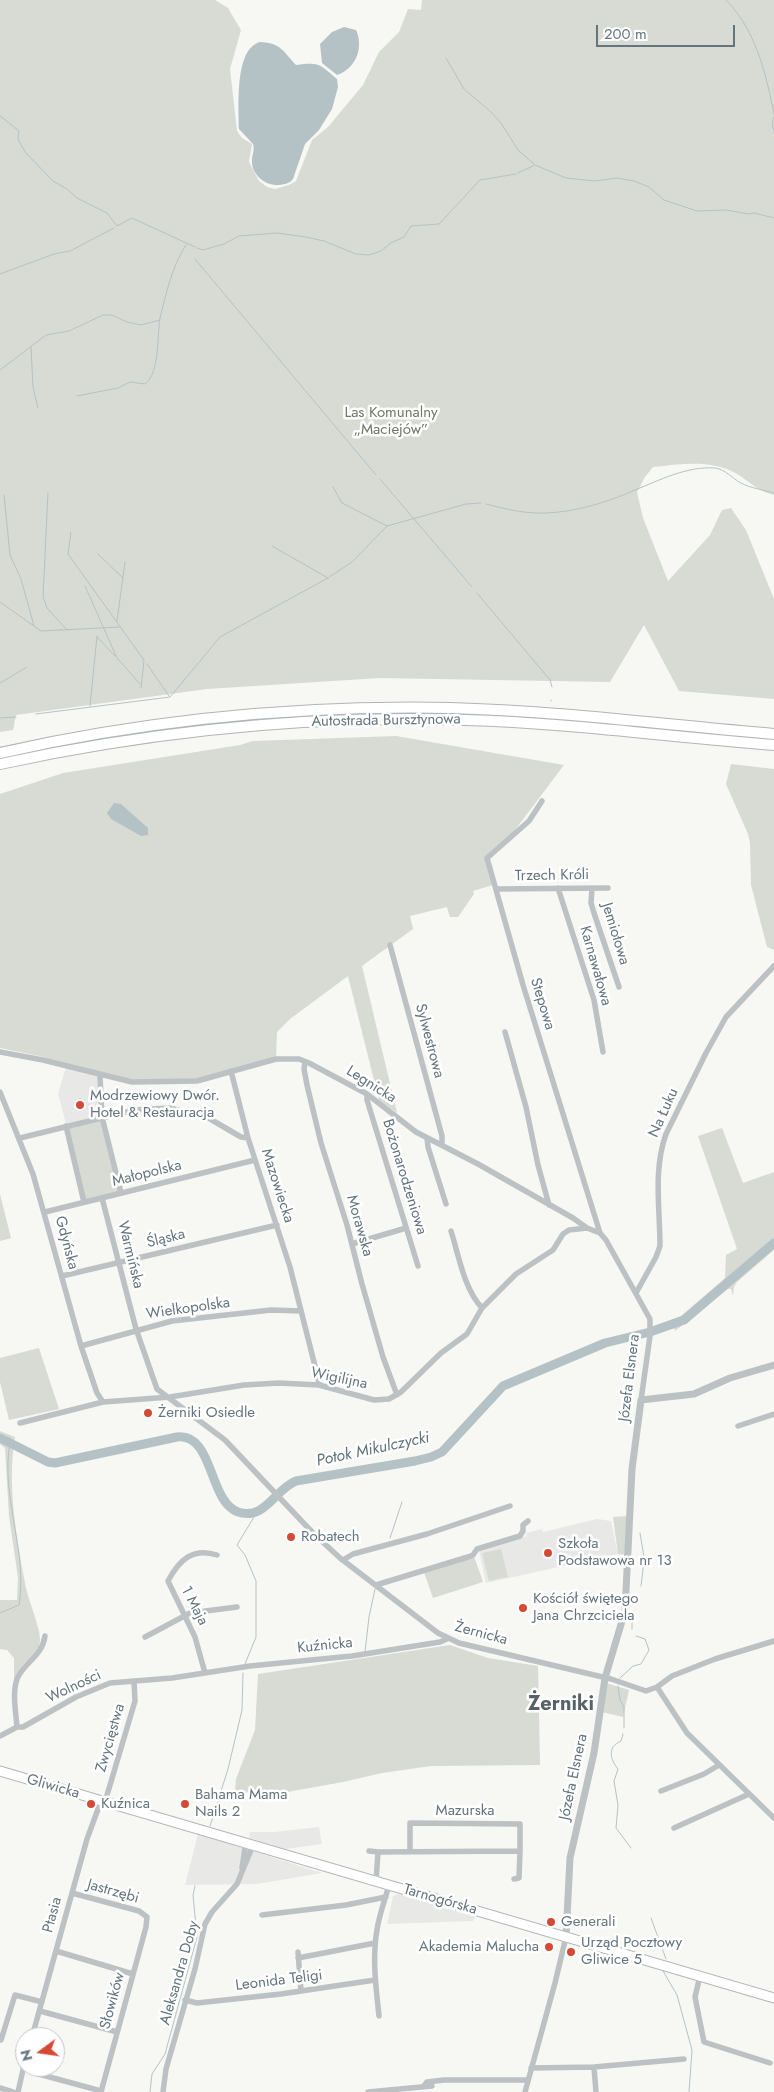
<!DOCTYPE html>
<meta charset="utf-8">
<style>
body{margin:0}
#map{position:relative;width:774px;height:2092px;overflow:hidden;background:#f7f7f4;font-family:Jost,sans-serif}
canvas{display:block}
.north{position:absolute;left:15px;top:2027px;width:50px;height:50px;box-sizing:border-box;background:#fff;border:1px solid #c1c8cb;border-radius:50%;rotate:256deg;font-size:14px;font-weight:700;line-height:20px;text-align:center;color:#64757d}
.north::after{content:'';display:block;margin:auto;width:18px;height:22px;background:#d54a36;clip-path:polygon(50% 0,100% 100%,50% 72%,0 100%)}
.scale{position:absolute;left:596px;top:25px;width:139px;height:22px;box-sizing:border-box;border:2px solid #64757d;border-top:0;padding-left:6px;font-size:15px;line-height:18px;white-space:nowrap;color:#64757d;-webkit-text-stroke:4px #fff;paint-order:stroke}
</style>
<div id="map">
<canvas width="774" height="2092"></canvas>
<div class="north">N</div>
<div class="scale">200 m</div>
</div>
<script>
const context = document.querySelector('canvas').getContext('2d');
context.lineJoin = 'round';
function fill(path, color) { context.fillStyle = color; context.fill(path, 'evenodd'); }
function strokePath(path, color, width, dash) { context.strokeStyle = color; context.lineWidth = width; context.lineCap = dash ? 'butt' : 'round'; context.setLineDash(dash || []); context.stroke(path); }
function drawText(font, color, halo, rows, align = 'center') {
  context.font = font + ' Jost,sans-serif'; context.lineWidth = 5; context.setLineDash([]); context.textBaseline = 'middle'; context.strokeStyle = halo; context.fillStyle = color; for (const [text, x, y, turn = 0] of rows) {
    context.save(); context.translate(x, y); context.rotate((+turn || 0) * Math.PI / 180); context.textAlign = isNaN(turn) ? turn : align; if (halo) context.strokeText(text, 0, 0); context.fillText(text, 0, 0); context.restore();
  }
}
fill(new Path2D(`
 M66,1067L98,1076L100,1115L66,1124L58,1094Z
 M597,1519L611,1521L618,1554L486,1583L479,1551L527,1536L526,1533L542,1529L543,1532Z
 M319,1827L322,1844L285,1849L249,1838L250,1832H275Z
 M198,1834L322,1873L257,1884L185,1885Z
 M398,1894L475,1917L473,1921L387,1924L393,1896Z`), '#e8e8e7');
fill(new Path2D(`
 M0,0H215L228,8L241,30L230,69L237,131L242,138L252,144L249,162L259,181L267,187L275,189L289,185L296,181L312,140L328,127L363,85L379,52L399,32L408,9L421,10L422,0H774V495C759,492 750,482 737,474C711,459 682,464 653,467L645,477L637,492L643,518L668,581L710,535L722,510L731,508L746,530L774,599V699L679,691L644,625L610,682L380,678L207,689L16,715L13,730L0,732Z
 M396,736L564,765L503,846L485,859L493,885L473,891L474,894L458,917H450L447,907L410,916L413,929L362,966L397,1113L379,1100L348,976L290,1019L277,1032L276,1057L197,1081L132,1082L66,1067L44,1057L0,1048V794L63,773L240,745L253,741Z
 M731,764L774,769V950L767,947L751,885L750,843L748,834L726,784Z
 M102,1117L121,1193L84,1202L66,1126Z
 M722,1128L743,1183L774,1172V1250L737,1282L734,1287L733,1296L731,1289H728L675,1331L674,1328L654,1334V1326L681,1316L725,1278L726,1255L737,1249L698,1136Z
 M0,1194L11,1238L0,1241Z
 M39,1348L59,1409L9,1420L0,1382V1358Z
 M0,1431L15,1437C7,1485 16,1535 25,1583C27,1597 42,1632 40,1642C38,1654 25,1660 19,1670C17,1673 15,1677 14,1680V1658L7,1650L0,1649V1600H17L18,1578L9,1516L5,1448L0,1444Z
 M628,1516L626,1555L618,1554L613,1517Z
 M501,1549L508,1577L489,1581L482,1553Z
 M474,1556L483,1582L433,1598L424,1572Z
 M450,1645L488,1658L538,1666L540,1765L431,1766L382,1773L343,1782L271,1795L235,1791L236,1779L255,1730L258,1674Z
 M606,1683L629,1690L623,1717L602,1712Z`), '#d7dbd4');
fill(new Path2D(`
 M344,27L356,30C364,47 356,69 337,75L322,63L320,44L332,32Z
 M260,42C281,43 283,51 296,65C320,62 319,64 337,79L338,87L332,109L319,130L305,144L293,179C289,184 285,184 279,185C266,186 251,175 252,160C252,154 255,150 253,144L239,129C239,108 234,49 260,42Z
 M114,803L121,804L148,828V835L141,836L111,819L107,813Z`), '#b5c2c5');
strokePath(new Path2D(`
 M726,0C756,30 766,74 774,114
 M446,58L464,89L491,112L501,123L518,150L534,164
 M0,116L19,131L18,139L25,152L53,181L67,189L77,198L107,213L117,226L132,218L195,247
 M774,117L772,123L774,132
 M518,173L535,165L566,178L595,181L617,178L634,181L649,187L664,200L697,211L726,210L749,214L754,213L774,218
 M197,248L203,250L224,244L239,236L277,233L306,237L324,241L356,254L369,255L381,251L391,243L404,237L411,226L439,224L480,180L516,174
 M195,259L376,475
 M0,274L54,254L70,251L114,228
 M31,347L33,387L38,408
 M0,370L46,335L69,331L103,315H112L127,322L141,325L160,320
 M77,396L118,388L130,382L145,384C160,373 157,335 160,318C166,294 172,266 186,245
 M380,479L472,587
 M333,487L342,503L387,526
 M48,493L43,597L47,608L67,630
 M4,495L10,555L21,579L34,626
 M486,504C505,509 526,514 546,513C576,512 608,502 635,490C660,480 687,466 715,468C725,469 733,479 741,483C750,488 764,490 774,493
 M71,532L68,554L144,660L141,688
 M272,546L328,578
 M98,554L123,578
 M85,586L117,658
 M477,593L550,680L552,687
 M0,602L41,631L120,627
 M117,621L125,562
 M97,637L115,656
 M118,659L140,684
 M147,664L169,696
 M0,683L27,667
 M551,701V700
 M90,706L97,636
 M36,714L170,697L220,637L328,578L352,562L387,526L466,504L481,503
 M0,718L16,717
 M642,1333V1336
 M640,1533L644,1557
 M390,1538L402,1502
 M641,1586L644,1561
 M0,1613L19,1605C28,1551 0,1496 10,1443
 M632,1615V1629
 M365,1652L369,1617L375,1589
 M245,1664L256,1637V1581L245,1555L237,1545L257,1512
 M620,1678L633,1666L641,1664L649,1650L645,1639L636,1636
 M618,1686L620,1700L624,1707V1728
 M623,1734L621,1741C607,1747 610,1759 618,1769L614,1781L618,1805L616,1828L631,1848
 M210,1826L228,1769L242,1710L243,1673
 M651,1918L666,1959
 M663,1971L677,1995L692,2050L689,2092
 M150,2092L152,2074L165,2054L197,1937L193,1895L195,1886`), '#b5c2c5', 1);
strokePath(new Path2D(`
 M0,1438L48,1462L55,1463L177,1437C214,1433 208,1501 238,1512C265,1521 275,1489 296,1481L415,1461L431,1457L442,1452L503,1386L605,1343L650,1332L684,1320L774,1243`), '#b5c2c5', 9);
const primary = new Path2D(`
 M0,1771L774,1998`);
const motorway = new Path2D(`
 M0,753C147,720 300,705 450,708C559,711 666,725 774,734
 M0,764C153,731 310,715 466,720C569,723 671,737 774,745`);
strokePath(primary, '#b0b6b9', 11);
strokePath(motorway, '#b0b5b8', 12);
strokePath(new Path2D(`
 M542,801L529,821L487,858L523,985L600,1233
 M558,888L594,1000L603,1052
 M592,888L591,903L594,913L619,987
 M496,889L608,888
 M390,945L442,1136V1145
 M505,1032L526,1107L538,1165L549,1205
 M0,1052L43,1060L132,1082L197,1081L276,1059H299L309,1063L367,1094L416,1132L478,1164L573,1218L587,1228L600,1233L606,1240L650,1319V1336L641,1400
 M305,1062L304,1069L307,1085L321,1143L347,1225L362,1284L383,1357L397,1395
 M231,1071L248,1138
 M100,1076L102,1117L121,1193
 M0,1092L33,1174L81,1346L97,1393L103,1402
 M367,1094V1100L418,1266
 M66,1126L84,1202
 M20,1138L134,1110L169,1108L205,1116L241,1137L248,1138L290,1267L318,1378L319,1385
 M427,1138L428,1147L446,1204
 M102,1198L136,1329L157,1389L225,1440L313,1533L340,1558L438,1633L459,1643L611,1679L646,1691L657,1687L672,1676L715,1659L774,1641
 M45,1212L255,1160
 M451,1231C459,1256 464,1289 482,1308
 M352,1244L406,1228
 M62,1276L277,1225
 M636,1293L656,1257L660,1246C660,1209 653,1170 666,1134L706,1053L726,1017L774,966
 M81,1346L172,1321L271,1310L301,1311
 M20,1423L103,1402L170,1397L244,1385L279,1383L319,1385L374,1400L389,1399L401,1392L441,1353L467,1334L482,1308L516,1274L553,1250L563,1234L569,1230L587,1228
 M738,1426L774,1414
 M343,1560L353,1554L427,1534L510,1506
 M376,1585L468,1557L473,1555L477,1549L520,1536L523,1531V1525L528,1521
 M145,1637L190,1613L237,1607
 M205,1673L195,1637L168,1581C179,1560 193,1547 217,1555
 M657,1687L687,1733L774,1818
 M17,1727C16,1713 12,1693 17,1679C24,1662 42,1657 45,1636
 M0,1736L17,1727H23L76,1697L110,1683L172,1678L250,1666L352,1656L440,1642L447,1639
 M661,1791L704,1774L719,1765
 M105,1802L135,1701L134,1681
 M674,1828L749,1794
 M369,1851L378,1852
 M242,1868L245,1848L250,1845
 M514,1879L519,1878L520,1851
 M376,1881L378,1852L520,1851V1824L410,1823V1852
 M72,1893L139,1911L147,1917L146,1927L101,2092
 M262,1915L346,1905L386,1897
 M56,1951L133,1974
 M298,1952L301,1991
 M298,1958L375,1943
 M700,1976L695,1997L704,2042L770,2063
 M185,2000L197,2003L281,1994L375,1980
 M40,2011L117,2032
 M379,2016C376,1988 372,1958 377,1930C379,1915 385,1900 389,1885
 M32,2037L87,1839L101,1801
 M1,2040L15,1995L42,2002
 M23,2067L35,2073L101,2091
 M594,2067L596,2092
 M531,2068L594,2067L684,2059
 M424,2086L427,2082L444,2080H528
 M0,2088L13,2092
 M18,2092L25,2061
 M163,2092L166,2069L195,1969L205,1924L212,1912L237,1884L251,1850L250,1845
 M368,2092L432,2086
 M525,2092L555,1983L566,1937`), '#bcc1c4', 5.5);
strokePath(new Path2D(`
 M566,1937L570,1858L594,1753L605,1678L625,1611L632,1469L641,1400L694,1394L730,1378L774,1365`), '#bcc1c4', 7);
strokePath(primary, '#fff', 9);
strokePath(motorway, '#fff', 10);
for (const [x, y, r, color] of [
 [80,1105,5,"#d54a36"],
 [148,1413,5,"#d54a36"],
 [291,1537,5,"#d54a36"],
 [548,1553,5,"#d54a36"],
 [523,1608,5,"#d54a36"],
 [91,1804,5,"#d54a36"],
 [185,1804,5,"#d54a36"],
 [551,1922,5,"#d54a36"],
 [549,1947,5,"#d54a36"],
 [571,1952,5,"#d54a36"]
]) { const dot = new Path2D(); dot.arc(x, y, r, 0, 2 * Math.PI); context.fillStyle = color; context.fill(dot); strokePath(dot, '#fff', 2); }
drawText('15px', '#6d7a67', '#fff', [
 ["Las Komunalny",391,413],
 ["„Maciejów”",391,430]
]);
drawText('15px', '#64757d', '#fff', [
 ["Autostrada Bursztynowa",386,721,-1],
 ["Trzech Króli",552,876,-1],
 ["Jemiołowa",615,934,73],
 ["Karnawałowa",595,966,74],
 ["Stepowa",542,1004,73],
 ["Sylwestrowa",429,1041,75],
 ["Legnicka",371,1085,32],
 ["Na Łuku",664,1113,-66],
 ["Małopolska",147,1174,-14],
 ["Bożonarodzeniowa",404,1177,73],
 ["Mazowiecka",277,1186,72],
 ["Morawska",359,1226,74],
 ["Śląska",166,1239,-14],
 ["Gdyńska",66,1243,75],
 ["Warmińska",130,1255,76],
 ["Wielkopolska",188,1309,-8],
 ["Józefa Elsnera",630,1378,-83],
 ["Wigilijna",339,1379,12],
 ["1 Maja",194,1606,63],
 ["Żernicka",481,1634,15],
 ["Kuźnicka",325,1646,-6],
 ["Wolności",74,1687,-25],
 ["Zwycięstwa",111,1738,-74],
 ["Józefa Elsnera",574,1777,-78],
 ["Gliwicka",53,1787,16],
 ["Mazurska",465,1811],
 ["Jastrzębi",113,1892,16],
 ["Tarnogórska",440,1900,16],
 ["Ptasia",53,1915,-75],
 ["Aleksandra Doby",180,1973,-74],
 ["Leonida Teligi",279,1981,-7],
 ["Słowików",113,2001,-75]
]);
drawText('15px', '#64757d', '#fff', [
 ["Modrzewiowy Dwór.",90,1096],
 ["Hotel & Restauracja",90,1113],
 ["Żerniki Osiedle",158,1413],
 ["Robatech",301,1537],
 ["Szkoła",558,1544],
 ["Podstawowa nr 13",558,1561],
 ["Kościół świętego",533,1599],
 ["Jana Chrzciciela",533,1616],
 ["Bahama Mama",195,1795],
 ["Nails 2",195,1812],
 ["Kuźnica",101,1804],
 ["Generali",561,1922],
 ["Urząd Pocztowy",581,1943],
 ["Gliwice 5",581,1960],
 ["Akademia Malucha",539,1947,"right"]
], 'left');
drawText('italic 16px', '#5f7478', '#fff', [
 ["Potok Mikulczycki",373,1450,-12]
]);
drawText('bold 20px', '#566268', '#fff', [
 ["Żerniki",561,1705]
]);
</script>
